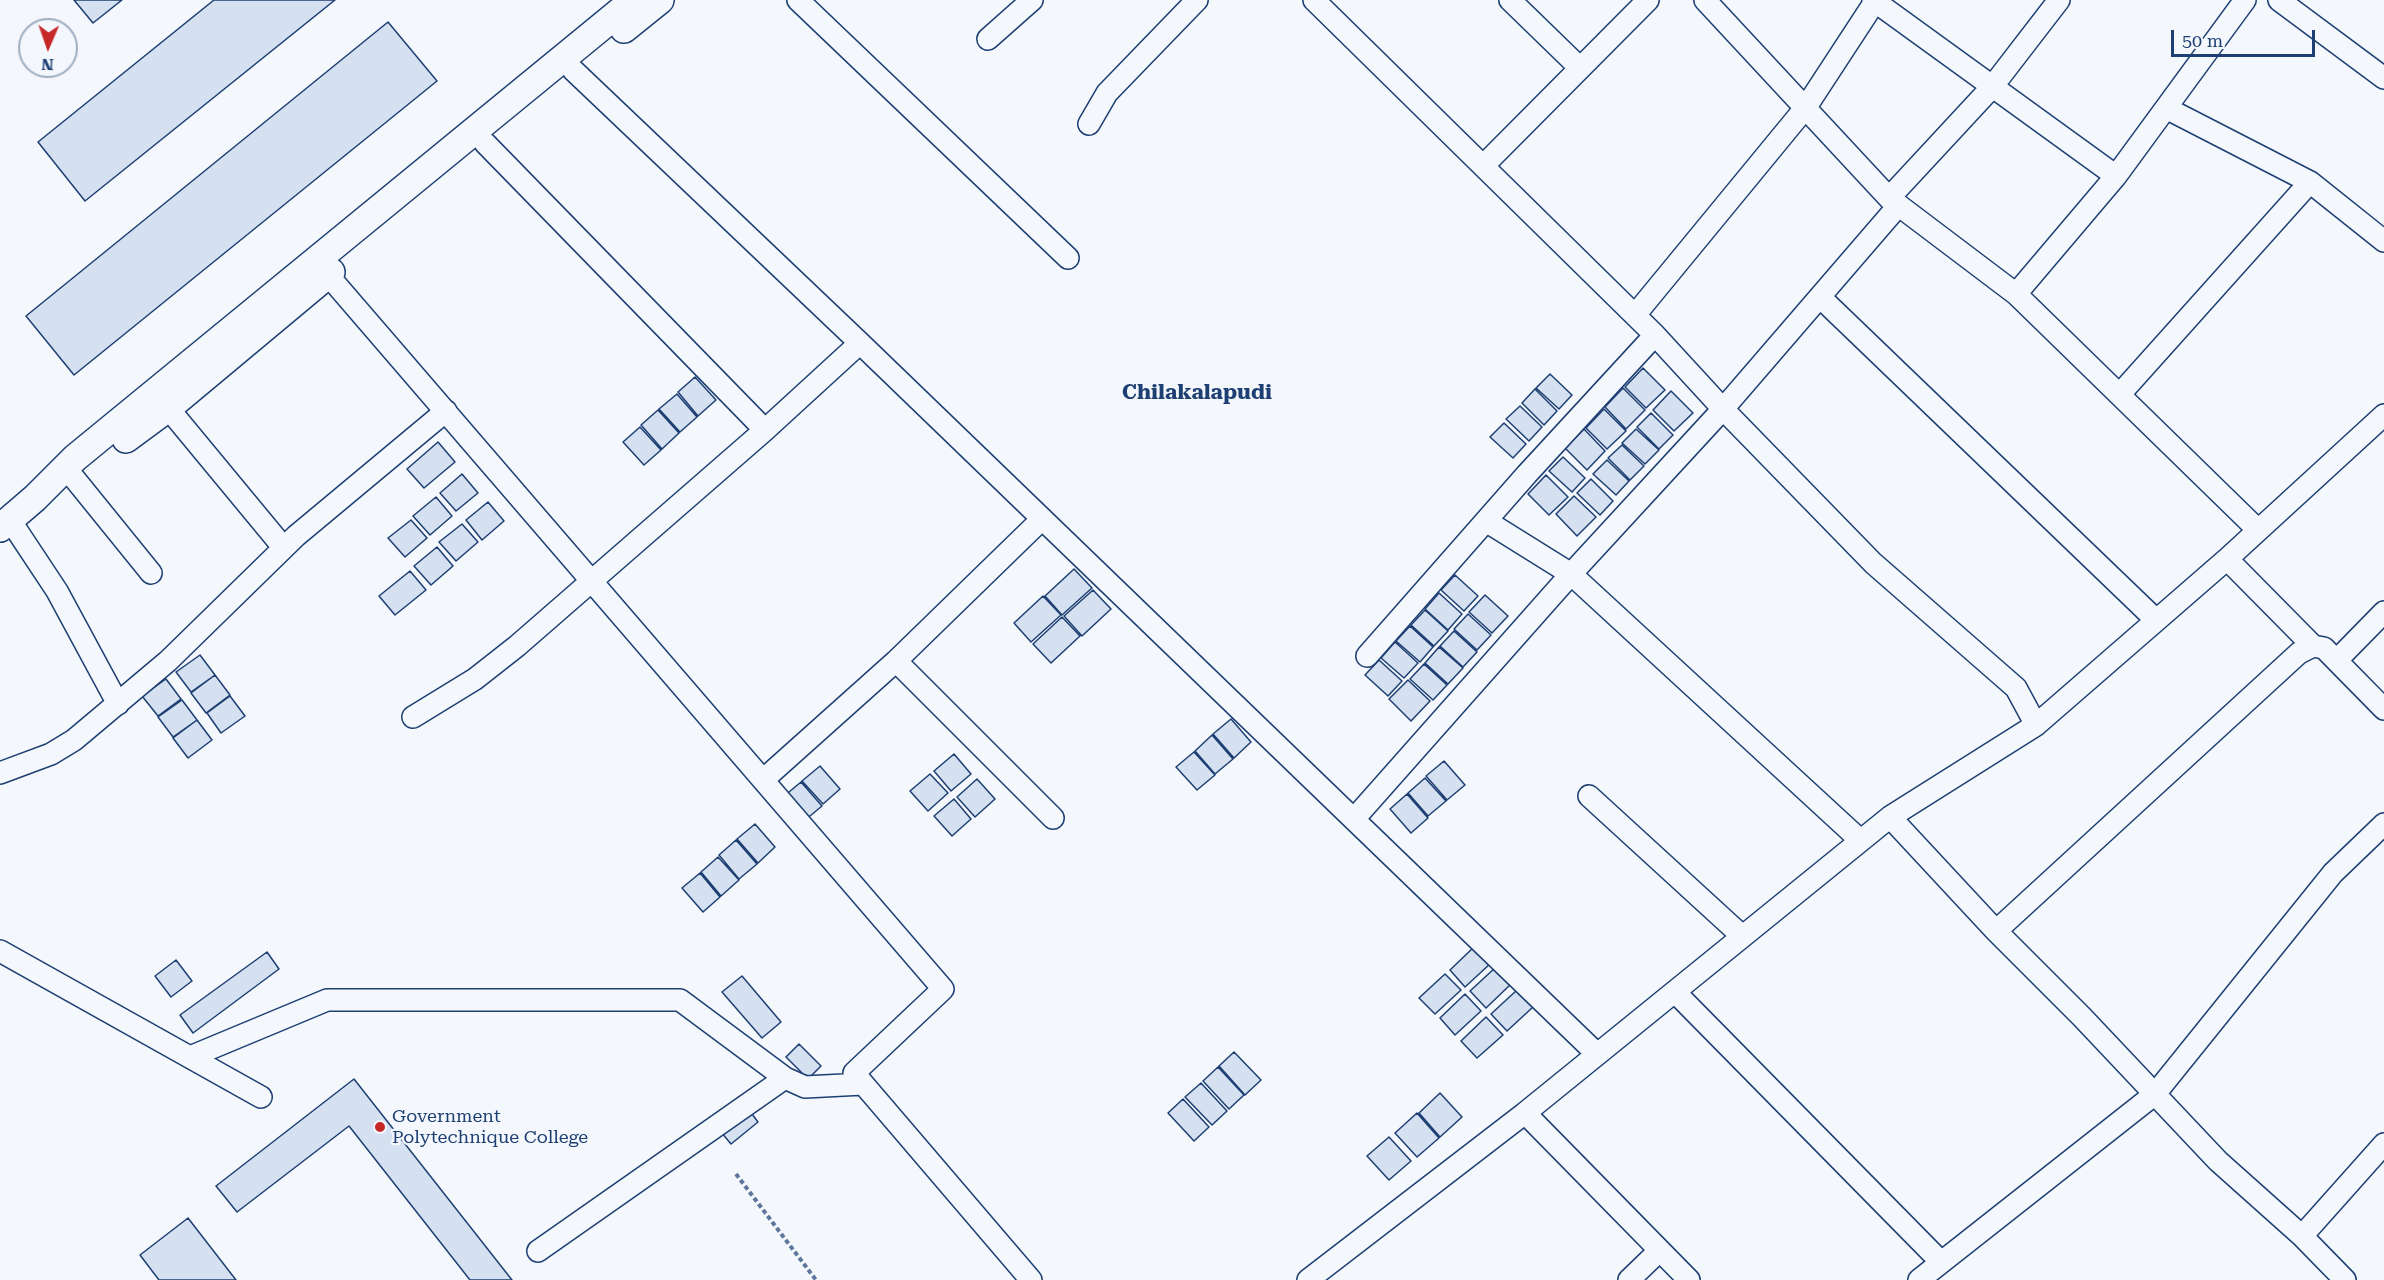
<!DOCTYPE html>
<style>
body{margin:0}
#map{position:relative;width:2384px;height:1280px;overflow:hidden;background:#f4f7fb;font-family:"Roboto Serif",serif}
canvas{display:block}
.north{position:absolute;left:18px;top:18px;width:60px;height:60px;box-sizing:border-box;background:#f4f7fb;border:2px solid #9eadc5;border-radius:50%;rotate:182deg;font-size:16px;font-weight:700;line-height:24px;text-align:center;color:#1d3f73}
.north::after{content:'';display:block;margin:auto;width:21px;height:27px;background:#c62828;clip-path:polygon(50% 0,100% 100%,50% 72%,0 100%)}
.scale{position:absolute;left:2171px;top:30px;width:144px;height:27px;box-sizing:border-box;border:3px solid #1d3f73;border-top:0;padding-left:8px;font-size:18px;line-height:21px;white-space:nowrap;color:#1d3f73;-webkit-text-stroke:4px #f4f7fb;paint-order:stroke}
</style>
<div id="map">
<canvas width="2384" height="1280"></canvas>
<div class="north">N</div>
<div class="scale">50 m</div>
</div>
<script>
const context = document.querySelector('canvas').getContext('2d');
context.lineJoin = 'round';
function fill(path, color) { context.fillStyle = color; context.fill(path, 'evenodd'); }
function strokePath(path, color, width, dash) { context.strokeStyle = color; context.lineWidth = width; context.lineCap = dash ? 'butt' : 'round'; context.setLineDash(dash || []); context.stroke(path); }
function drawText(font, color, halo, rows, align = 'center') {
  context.font = font + ' "Roboto Serif",serif'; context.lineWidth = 4.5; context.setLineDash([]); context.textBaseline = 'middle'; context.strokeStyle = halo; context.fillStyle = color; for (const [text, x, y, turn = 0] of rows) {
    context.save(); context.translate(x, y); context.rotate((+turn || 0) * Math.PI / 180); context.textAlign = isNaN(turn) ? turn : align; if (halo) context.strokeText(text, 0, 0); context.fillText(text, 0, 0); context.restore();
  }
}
const building = new Path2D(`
 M74,0H122L93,23Z
 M214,0H335L85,201L38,142Z
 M388,22L437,81L74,375L26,316Z
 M1643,368L1665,390L1646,408L1625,387Z
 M1550,374L1572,395L1559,409L1536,388Z
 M695,377L716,400L698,416L678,392Z
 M1623,388L1645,410L1626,429L1605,407Z
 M1535,389L1557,411L1544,425L1522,403Z
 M1671,391L1693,413L1674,431L1653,410Z
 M677,394L697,417L680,432L659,409Z
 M1520,406L1542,427L1529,441L1506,419Z
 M1604,409L1626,431L1607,449L1586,428Z
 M658,410L679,433L662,449L641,425Z
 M1651,413L1673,435L1659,449L1637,427Z
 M1504,423L1526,444L1513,458L1490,437Z
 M640,427L661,450L644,465L623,442Z
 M1584,429L1605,451L1587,470L1565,448Z
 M1636,429L1659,450L1645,464L1622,443Z
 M438,442L455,462L424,488L407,469Z
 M1622,445L1644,466L1630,480L1608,458Z
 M1563,457L1585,478L1572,492L1549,471Z
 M1607,460L1629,481L1616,495L1593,474Z
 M462,474L478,493L456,511L440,493Z
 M1546,475L1568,497L1549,515L1528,494Z
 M1591,479L1613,501L1600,515L1577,493Z
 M1574,496L1596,517L1577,536L1556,514Z
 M436,497L452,516L430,535L413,516Z
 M488,502L504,521L482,540L466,520Z
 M411,520L427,538L405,557L388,538Z
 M462,524L478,542L456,561L439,542Z
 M437,547L453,566L431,585L414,566Z
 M1074,569L1092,588L1062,615L1045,596Z
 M410,571L426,590L395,615L379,596Z
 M1455,575L1478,596L1464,611L1441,590Z
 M1093,590L1111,609L1082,636L1064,616Z
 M1439,593L1462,614L1448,630L1425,609Z
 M1485,595L1508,616L1492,633L1469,612Z
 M1043,596L1061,615L1031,642L1014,623Z
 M1425,610L1448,631L1434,646L1411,625Z
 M1468,614L1491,635L1477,650L1454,629Z
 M1062,617L1080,636L1051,663L1033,644Z
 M1410,626L1433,647L1420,662L1396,641Z
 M1454,631L1477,652L1463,667L1440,646Z
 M1395,642L1418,663L1404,678L1381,658Z
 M1439,647L1463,668L1448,684L1425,663Z
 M200,655L215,675L191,692L176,672Z
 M1379,660L1402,681L1388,696L1365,675Z
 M1424,664L1447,685L1433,700L1410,679Z
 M215,675L230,695L206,713L191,693Z
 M166,679L181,699L158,716L142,696Z
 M1408,680L1430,701L1411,721L1389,699Z
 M230,696L245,716L221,733L207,713Z
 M182,700L197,720L173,737L158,717Z
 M1231,719L1251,742L1234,758L1213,734Z
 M197,720L212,740L188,758L173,738Z
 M1212,735L1233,759L1215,774L1195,751Z
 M1194,752L1215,775L1197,790L1176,767Z
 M954,754L971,774L951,791L934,771Z
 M1444,761L1465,785L1447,800L1426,776Z
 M820,766L840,789L823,804L802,781Z
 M930,774L948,793L928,811L910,791Z
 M1425,778L1446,801L1428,816L1408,793Z
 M977,779L995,799L975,817L957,797Z
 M801,782L822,806L804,821L783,797Z
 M1407,794L1428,818L1411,833L1390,809Z
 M954,799L971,819L952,836L934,816Z
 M755,824L775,847L758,863L737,839Z
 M736,840L757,864L739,879L719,855Z
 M718,857L739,880L721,896L701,872Z
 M700,873L720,897L703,912L682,888Z
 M1475,946L1491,963L1465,987L1450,970Z
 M267,952L279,969L193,1033L180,1015Z
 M176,960L192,981L171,997L155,976Z
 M1496,967L1511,984L1486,1008L1470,991Z
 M1445,974L1461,990L1435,1014L1419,998Z
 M742,976L781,1022L762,1038L722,992Z
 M1517,990L1533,1007L1507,1031L1491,1014Z
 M1465,994L1481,1011L1455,1035L1440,1018Z
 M1486,1017L1503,1035L1477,1058L1461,1041Z
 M799,1044L821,1066L808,1079L786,1057Z
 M1234,1052L1261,1080L1245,1095L1219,1066Z
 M1218,1067L1244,1095L1229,1109L1203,1081Z
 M354,1079L512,1280H470L349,1126L237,1212L216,1186Z
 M1201,1083L1227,1111L1212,1125L1185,1097Z
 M1440,1093L1462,1117L1440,1137L1419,1113Z
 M1183,1099L1209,1127L1194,1141L1168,1113Z
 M749,1110L758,1122L731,1144L721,1132Z
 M1417,1113L1439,1138L1417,1157L1395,1133Z
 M1389,1137L1411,1161L1389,1180L1367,1156Z
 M188,1218L236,1280H159L140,1255Z`);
fill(building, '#d5e0f0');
strokePath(building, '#1d3f73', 1.5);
const minor = new Path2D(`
 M798,0L1068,258
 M1314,0L1655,335L1723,409L1873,563L2016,688L2036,725
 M1510,0L1580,68
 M1705,0L1889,198L2016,294L2258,530
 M1873,0L2116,176L2016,294
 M2279,0L2384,78
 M988,39L1032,0
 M573,70L860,343L1597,1054
 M2166,108L2310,182L2384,241
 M1089,124L1107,93L1197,0
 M485,143L765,430
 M1484,165L1648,0
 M2116,176L2245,0
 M1889,198L1992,87L2059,0
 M327,274L943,989L854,1073L1031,1280
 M1820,297L2156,620
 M1635,315L1806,107L1876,0
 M2120,394L2310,182
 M168,408L283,547
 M74,478L151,573
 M10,520L57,591L118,704
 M1486,521L1571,574L1860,840
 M2227,559L2313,646
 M1367,656L1527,474L1655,335
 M2337,660L2384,612
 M896,661L1053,818
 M413,717L475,679L517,646L765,430L860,343
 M0,773L51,754L74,740L168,661L296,536L446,411
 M763,780L896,661L1042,519
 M1589,796L1742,936
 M1354,819L1571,574L1723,409L1898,206
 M1996,931L2299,653L2313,646L2324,648L2384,709
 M0,951L261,1097
 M1675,992L1940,1261
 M190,1057L327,1000H680L785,1078
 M1525,1113L1689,1280
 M2302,1236L2384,1144
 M538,1251L785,1078L805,1087L863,1084
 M1308,1280L1525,1113L1890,817
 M1629,1280L1659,1251
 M1919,1280L2155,1094L2333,873L2384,824
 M2345,1280L2302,1236L2218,1161L2082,1017L1996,931L1890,817L2036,725L2227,559L2384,415`);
const major = new Path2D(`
 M624,29L660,0
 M126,439L168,408L331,272
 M0,528L35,498L75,458L634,0`);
strokePath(minor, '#1d3f73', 24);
strokePath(major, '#1d3f73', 30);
strokePath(new Path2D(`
 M736,1174L816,1280`), '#5e769c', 4, [4.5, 3]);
strokePath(minor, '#f4f7fb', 21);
strokePath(major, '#f4f7fb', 27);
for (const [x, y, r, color] of [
 [380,1127,6,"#c62828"]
]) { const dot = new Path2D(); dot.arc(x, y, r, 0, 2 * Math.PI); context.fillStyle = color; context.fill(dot); strokePath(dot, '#f4f7fb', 2); }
drawText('18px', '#1d3f73', '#f4f7fb', [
 ["Government",392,1117],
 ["Polytechnique College",392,1138]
], 'left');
drawText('bold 21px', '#1d3f73', '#f4f7fb', [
 ["Chilakalapudi",1197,393]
]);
</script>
